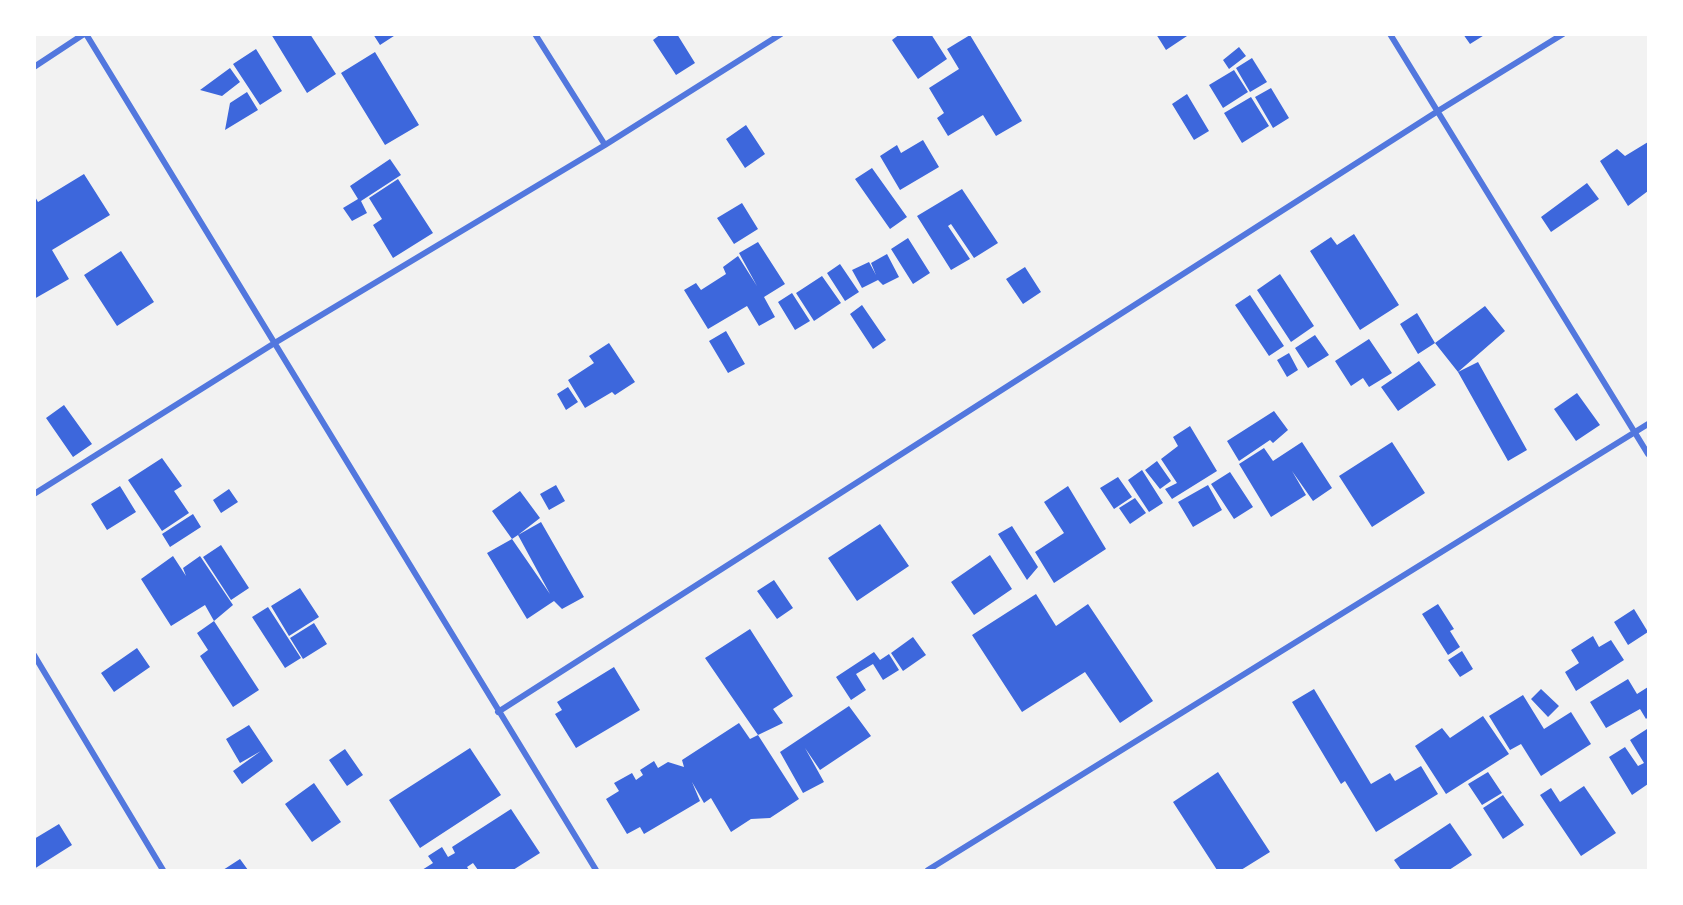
<!DOCTYPE html>
<style>
body{margin:0}
#map{position:relative;width:1683px;height:905px;overflow:hidden;background:#f2f2f2;font-family:Arial,sans-serif}
canvas{display:block}
.frame{position:absolute;inset:0;border:36px solid #fff;pointer-events:none}
</style>
<div id="map">
<canvas width="1683" height="905"></canvas>
<div class="frame"></div>
</div>
<script>
const context = document.querySelector('canvas').getContext('2d');
context.lineJoin = 'round';
function fill(path, color) { context.fillStyle = color; context.fill(path, 'evenodd'); }
function strokePath(path, color, width, dash) { context.strokeStyle = color; context.lineWidth = width; context.lineCap = dash ? 'butt' : 'round'; context.setLineDash(dash || []); context.stroke(path); }
fill(new Path2D(`
 M271,34H310L336,74L307,93Z
 M373,34H397L380,45Z
 M661,34H677L695,63L676,75L653,40Z
 M900,34H931L947,59L918,79L892,40Z
 M1156,34H1190L1166,50Z
 M1463,34H1486L1470,44Z
 M970,35L1022,121L996,136L983,115L948,136L937,118L944,113L929,88L959,69L947,49Z
 M1239,47L1246,56L1229,69L1223,60Z
 M256,49L282,91L260,105L233,64Z
 M375,52L419,125L385,145L341,73Z
 M1252,58L1267,82L1250,92L1236,68Z
 M230,68L240,82L222,96L200,90Z
 M1234,70L1248,92L1223,108L1209,85Z
 M1271,88L1289,118L1273,128L1255,97Z
 M247,92L258,110L225,130L230,103Z
 M1187,94L1209,131L1194,140L1172,104Z
 M1251,97L1269,126L1242,143L1224,113Z
 M746,125L765,154L745,168L726,139Z
 M923,140L939,167L900,190L880,156L897,145L901,153Z
 M1648,142V191L1628,206L1600,161L1617,149L1625,156Z
 M390,159L401,175L361,201L367,213L352,221L343,208L358,199L350,186Z
 M872,168L907,217L890,229L855,179Z
 M84,174L110,215L52,250L69,279L34,299V195L38,202Z
 M398,179L433,233L393,258L373,225L382,219L369,198Z
 M1587,183L1599,199L1551,232L1541,217Z
 M962,189L998,243L974,258L951,224L948,226L970,259L951,270L917,216Z
 M742,203L758,229L734,244L717,218Z
 M1354,234L1399,305L1360,330L1310,251L1331,237L1337,245Z
 M908,238L930,273L913,284L891,249Z
 M758,242L785,284L764,297L775,317L759,326L747,306L708,329L684,290L696,283L701,290L726,274L723,267L738,256L757,286L739,253Z
 M121,251L154,302L117,326L84,275Z
 M887,254L899,277L883,285L878,280L862,288L852,270L869,262L876,275L871,263Z
 M840,264L859,292L845,301L827,273Z
 M1025,267L1041,292L1023,304L1006,279Z
 M1280,274L1314,326L1291,342L1257,290Z
 M822,276L841,303L814,321L796,293Z
 M792,293L810,321L795,330L778,302Z
 M1250,295L1284,346L1269,356L1235,305Z
 M862,305L886,340L873,349L850,314Z
 M1485,306L1505,331L1458,372L1478,362L1527,450L1508,461L1458,372L1435,343Z
 M1417,313L1435,343L1418,354L1400,324Z
 M726,331L745,364L728,373L709,341Z
 M1315,335L1329,355L1308,368L1295,348Z
 M1369,339L1392,373L1369,387L1363,378L1351,386L1335,361Z
 M609,343L635,382L615,395L612,392L585,408L568,380L594,363L589,356Z
 M1289,353L1298,370L1287,377L1277,360Z
 M1419,361L1436,385L1398,411L1381,387Z
 M568,387L578,402L566,410L557,394Z
 M1577,393L1600,425L1576,441L1554,409Z
 M64,405L92,444L73,457L46,418Z
 M1274,411L1288,430L1273,443L1270,440L1239,461L1227,441Z
 M1190,426L1217,471L1172,499L1165,489L1177,483L1161,459L1178,446L1173,437Z
 M1302,442L1332,488L1313,501L1292,471L1306,495L1271,517L1239,464L1264,448L1273,461Z
 M1392,442L1425,493L1372,527L1339,476Z
 M162,458L182,486L174,491L189,513L162,531L128,480Z
 M1157,461L1171,481L1160,489L1145,470Z
 M1142,470L1163,503L1149,512L1128,480Z
 M1230,472L1253,507L1234,519L1211,484Z
 M1118,477L1132,497L1114,509L1100,488Z
 M556,485L565,501L549,510L540,494Z
 M1208,485L1222,510L1193,527L1178,502Z
 M120,486L136,512L107,530L91,504Z
 M1068,486L1106,549L1054,583L1035,552L1064,533L1044,502Z
 M229,489L238,502L221,513L213,500Z
 M520,491L540,518L518,535L541,522L584,597L562,609L554,601L527,619L487,553L512,539L550,594L518,535L512,539L492,511Z
 M1135,498L1146,513L1130,524L1119,508Z
 M193,514L201,527L170,547L162,534Z
 M880,524L909,566L857,601L828,558Z
 M1012,526L1038,567L1027,580L998,534Z
 M221,545L249,588L231,600L203,557Z
 M990,555L1012,589L974,615L951,582Z
 M173,556L186,576L183,568L200,556L233,605L214,621L259,690L233,707L200,656L208,650L197,633L214,621L205,605L171,626L141,579Z
 M774,580L793,608L777,619L757,591Z
 M300,588L319,617L289,636L271,606Z
 M1036,594L1056,626L1088,604L1153,701L1120,723L1085,672L1022,712L972,635Z
 M1438,604L1454,629L1450,631L1460,647L1448,655L1422,614Z
 M268,607L301,658L285,668L252,617Z
 M1634,609L1648,632L1628,645L1614,622Z
 M314,623L327,644L303,659L290,638Z
 M750,629L793,696L773,709L783,723L758,735L705,658Z
 M1593,636L1599,647L1611,640L1624,660L1576,691L1565,672L1579,663L1571,650Z
 M913,637L926,655L903,671L891,653Z
 M137,648L150,667L114,692L101,673Z
 M1462,651L1473,669L1460,677L1448,660Z
 M874,652L880,660L889,654L899,670L883,680L873,664L856,674L866,690L851,700L836,677Z
 M614,667L640,710L576,748L555,714L562,710L557,702Z
 M1628,679L1637,694L1648,687V717L1646,719L1640,709L1606,728L1590,702Z
 M1314,689L1371,784L1390,773L1395,781L1421,766L1438,794L1376,832L1345,781L1341,784L1292,702Z
 M1541,689L1559,706L1548,717L1531,699Z
 M1523,695L1544,729L1571,712L1591,744L1541,776L1521,744L1510,750L1489,716Z
 M849,706L871,736L820,770L805,748L824,782L803,793L780,752Z
 M1483,716L1509,754L1446,794L1415,746L1442,728L1450,738Z
 M739,723L750,739L758,735L799,799L770,818L751,819L731,832L711,798L704,803L692,782L700,801L644,834L640,827L627,834L606,799L619,791L614,783L632,773L636,780L643,775L640,770L654,761L658,768L668,762L684,767L682,760Z
 M249,725L273,761L242,784L233,771L261,751L240,763L226,739Z
 M1647,729L1648,784L1632,795L1609,757L1625,747L1638,766L1644,763L1630,740Z
 M470,748L501,795L420,848L389,800Z
 M345,749L363,775L347,786L329,760Z
 M1218,772L1270,852L1241,870H1217L1173,802Z
 M1488,772L1502,793L1482,805L1468,784Z
 M314,783L341,822L312,842L285,804Z
 M1584,786L1616,833L1581,856L1540,795L1551,788L1560,802Z
 M1503,795L1524,825L1503,839L1483,808Z
 M511,809L540,853L513,870H478L473,863L467,867L469,870H422L433,863L428,856L442,847L448,857L455,853L452,847Z
 M1450,823L1472,855L1449,870H1401L1394,860Z
 M59,824L72,845L34,869V839Z
 M240,859L248,870H223Z`), '#3d67dc');
strokePath(new Path2D(`
 M86,34L596,870
 M535,34L605,145
 M1390,34L1648,454
 M34,67L84,34
 M34,494L273,344L605,145L781,34
 M34,655L163,870
 M498,712L1438,111L1563,34
 M928,870L1648,424`), '#5277de', 6);
</script>
